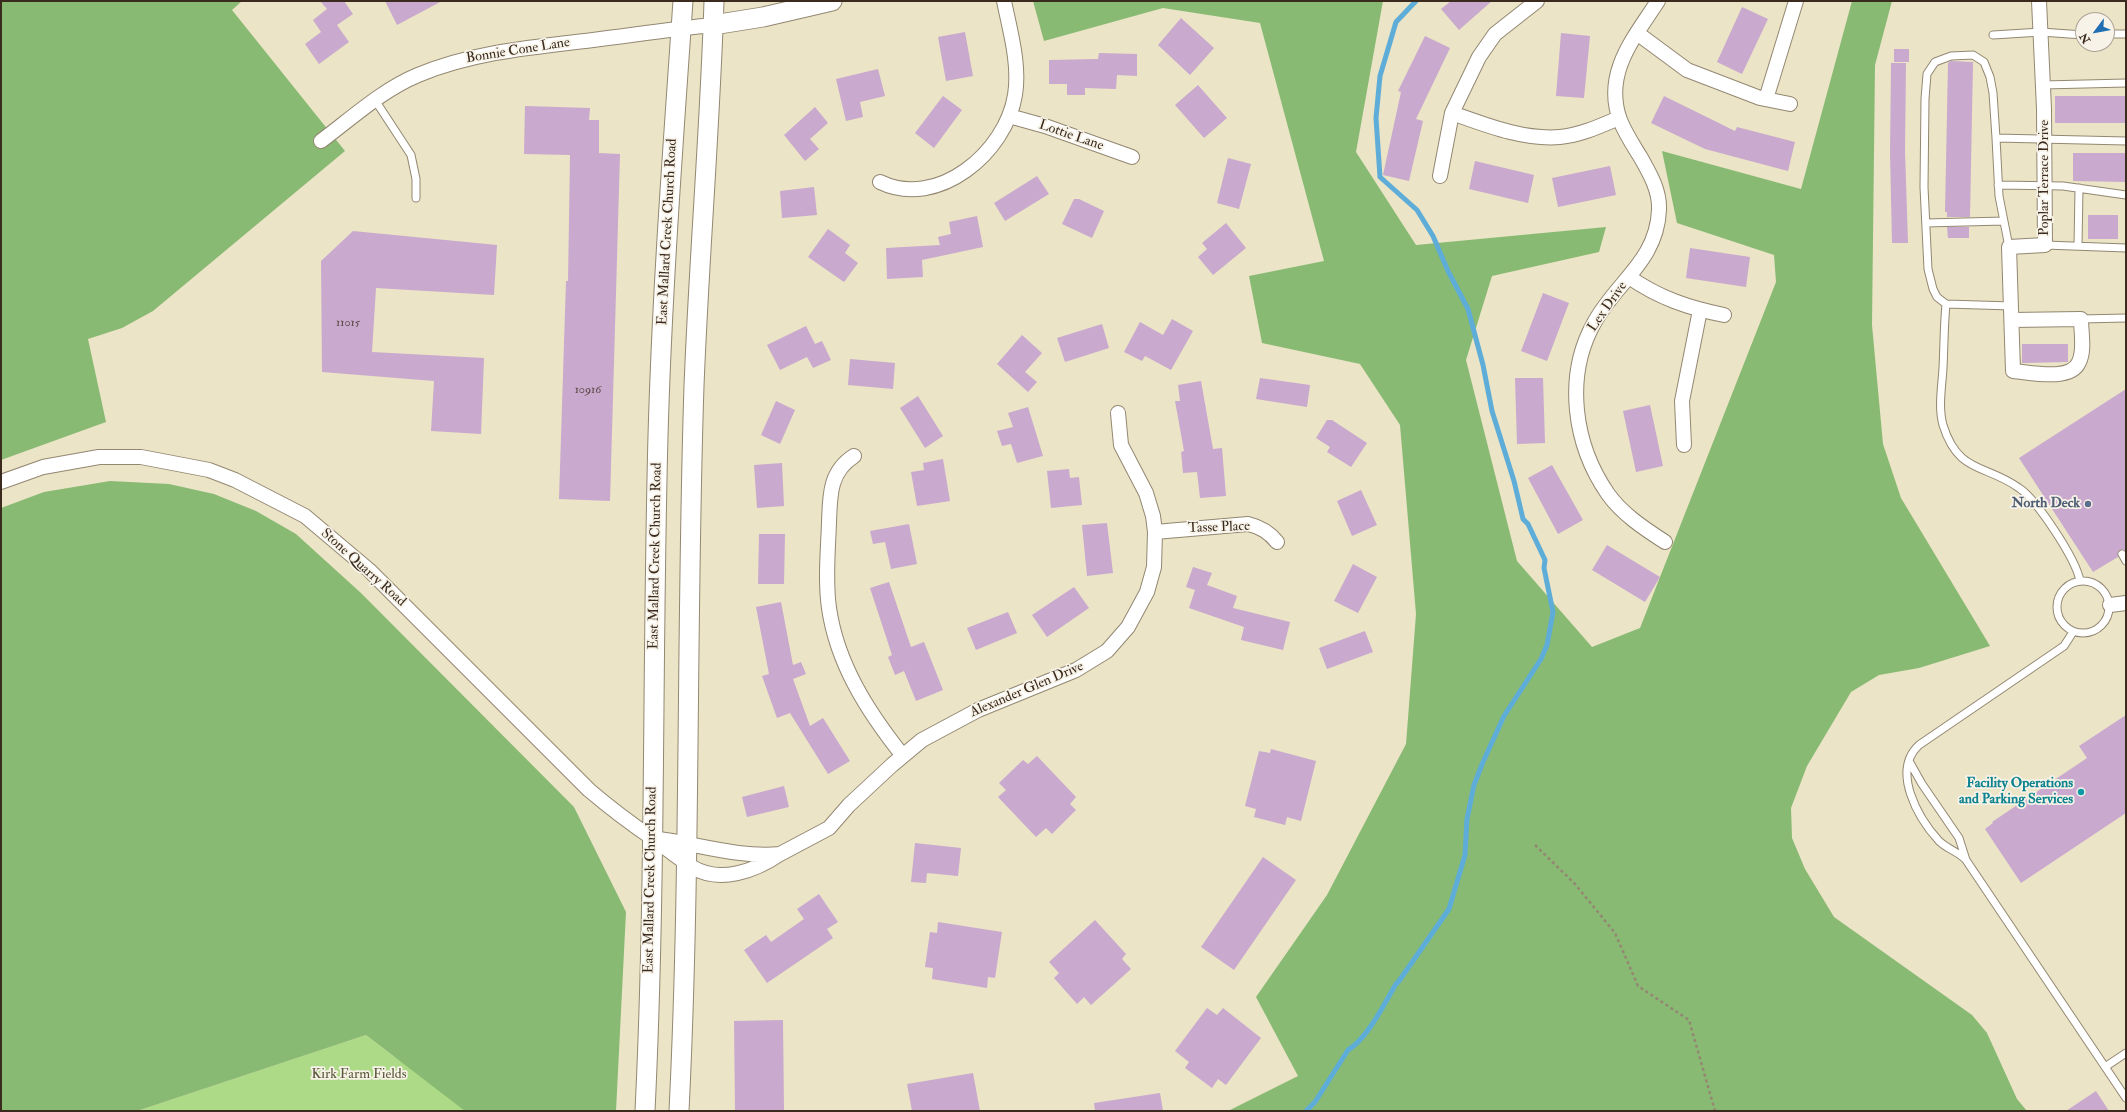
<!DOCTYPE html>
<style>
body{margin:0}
#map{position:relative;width:2127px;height:1112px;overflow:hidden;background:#ebe4c6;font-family:"IM FELL Double Pica",serif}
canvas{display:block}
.frame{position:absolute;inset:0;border:2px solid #3b2a1e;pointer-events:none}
.north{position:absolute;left:2075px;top:12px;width:40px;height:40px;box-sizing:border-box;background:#f7f3e8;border:1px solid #aca397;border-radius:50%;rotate:238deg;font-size:11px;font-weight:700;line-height:16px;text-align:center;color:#3b2a1e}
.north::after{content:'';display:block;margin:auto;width:14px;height:18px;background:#1f6fb2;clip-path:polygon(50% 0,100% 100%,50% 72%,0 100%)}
</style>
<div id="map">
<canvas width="2127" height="1112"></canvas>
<div class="frame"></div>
<div class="north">N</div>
</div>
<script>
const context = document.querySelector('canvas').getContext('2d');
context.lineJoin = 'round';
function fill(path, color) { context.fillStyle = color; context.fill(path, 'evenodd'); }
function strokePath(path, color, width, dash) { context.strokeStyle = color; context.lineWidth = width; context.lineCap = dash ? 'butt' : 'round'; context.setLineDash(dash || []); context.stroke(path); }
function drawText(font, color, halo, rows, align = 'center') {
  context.font = font + ' "IM FELL Double Pica",serif'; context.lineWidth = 3.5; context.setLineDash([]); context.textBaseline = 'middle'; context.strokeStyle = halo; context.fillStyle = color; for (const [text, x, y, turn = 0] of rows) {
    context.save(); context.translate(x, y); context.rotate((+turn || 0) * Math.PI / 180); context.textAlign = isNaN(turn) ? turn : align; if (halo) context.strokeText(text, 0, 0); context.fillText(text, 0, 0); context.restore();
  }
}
fill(new Path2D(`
 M366,1035L393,1056L480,1111H137Z`), '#acda87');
fill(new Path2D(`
 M1,1H242L232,10L345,151L153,311L122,328L88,339L106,422L1,460Z
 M1033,1H1383L1356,152L1416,245L1606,227L1599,252L1492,276L1466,360L1517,561L1592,647L1640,628L1776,282L1774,255L1677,223L1662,151L1801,189L1852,1H1892L1875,65L1872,325L1883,444L1901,498L1990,646L1919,668L1879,675L1851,692L1807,766L1791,808L1792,838L1805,869L1834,917L1972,1015L1987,1033L2017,1099L2027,1111H1228L1298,1076L1256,997L1327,895L1406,744L1416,614L1400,425L1360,364L1262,343L1249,276L1324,261L1260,23L1163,8L1044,41Z
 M110,481L169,484L214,494L256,511L296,534L361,593L574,807L626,912L616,1111H465L366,1035L137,1111H1V508L44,492Z`), '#89ba74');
strokePath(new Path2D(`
 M1306,1111L1315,1102L1348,1050C1368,1038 1384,1004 1396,984L1399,981L1449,909L1465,855L1467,819L1474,785L1483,762L1504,716L1541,659L1547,645L1553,612L1544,568L1545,560L1528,524L1523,519L1514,481L1492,411L1483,365L1468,309L1448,271L1433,236L1417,210L1380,177L1376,118L1380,76L1396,22L1416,1`), '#5eadd8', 5);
fill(new Path2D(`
 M320,1H344L353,14L337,25L349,42L319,64L305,44L321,32L313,20L327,9Z
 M385,1H442L397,25Z
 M1451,1H1492L1459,30L1441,9Z
 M1742,7L1768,19L1742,74L1717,62Z
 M1181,18L1214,48L1190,75L1158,45Z
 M965,32L973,76L946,81L938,37Z
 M1561,33L1590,36L1584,98L1556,96Z
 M1425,36L1450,48L1416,119L1423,121L1409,181L1383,175L1401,92L1398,91Z
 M1894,49H1909V62H1894Z
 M1099,53L1137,54V76L1117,75L1116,89L1085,88V95H1067V84H1049V60L1098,59Z
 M1951,61L1973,62L1970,217H1947V212H1945L1948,63Z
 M1891,63H1906L1905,151L1908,243H1892L1890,153Z
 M878,69L885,96L860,102L863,117L846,121L836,79Z
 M1198,85L1227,118L1204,138L1175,105Z
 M943,96L962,110L934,148L915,133Z
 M1664,96L1735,131L1737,127L1795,142L1788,171L1705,149L1651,123Z
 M2055,96H2126V123H2055Z
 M525,106L590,108L589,120H599V153L620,154L610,501L559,499L566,281H568L570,155L524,154Z
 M815,107L828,123L810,139L819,149L805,161L784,135Z
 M2073,153H2126V182L2073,181Z
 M1228,158L1251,164L1239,209L1217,203Z
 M1475,161L1534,175L1528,203L1469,189Z
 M1610,166L1616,195L1558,207L1552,178Z
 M1037,176L1049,194L1005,221L994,203Z
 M814,187L817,215L782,218L780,191Z
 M1074,199H1079L1104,211L1092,238L1062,224Z
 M2088,215H2118V239H2088Z
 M977,216L983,247L922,260L923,277L887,279L886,248L940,245L938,237L951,234L949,222Z
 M1226,223L1246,248L1213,275L1198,257L1207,249L1202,243Z
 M1947,227H1969V238H1948Z
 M828,229L850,245L845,253L858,263L844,282L808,257Z
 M353,231L497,245L494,295L376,288L372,352L484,358L481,434L431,431L434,381L322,372L321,261Z
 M1690,248L1750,257L1746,287L1686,278Z
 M1543,293L1569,303L1547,361L1521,351Z
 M1172,319L1193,331L1171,370L1145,356L1142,361L1124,352L1140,322L1163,335Z
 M1102,324L1109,348L1065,362L1057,338Z
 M806,326L815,344L822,341L831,360L813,368L807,357L780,370L767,345Z
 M1022,335L1042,353L1025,372L1037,382L1028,392L997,364Z
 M2022,344H2068V362L2022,363Z
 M850,359L895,363L893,389L848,385Z
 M1260,378L1310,385L1307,407L1256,399Z
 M1515,378H1543L1545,443L1517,444Z
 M1201,381L1213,449L1222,448L1226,496L1200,498L1197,472L1183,473L1181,452L1184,451L1175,401H1180L1178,385Z
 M2126,389V551L2119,550L2118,557L2093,572L2019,458Z
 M918,396L943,436L925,448L900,408Z
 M776,401L795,410L780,444L761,435Z
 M1650,405L1663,466L1636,472L1623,411Z
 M1028,407L1043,456L1017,463L1011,444L1002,446L997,431L1013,427L1008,413Z
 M1327,420H1332L1367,443L1351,467L1327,452L1330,447L1316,438Z
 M943,459L950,501L917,506L911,472L924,470L923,463Z
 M782,463L784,506L757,508L754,465Z
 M1552,465L1583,520L1558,534L1528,478Z
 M1069,469L1070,478L1079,477L1082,505L1051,508L1047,471Z
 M1361,490L1377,525L1352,536L1337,501Z
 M1107,523L1113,573L1087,576L1082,525Z
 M909,524L917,564L891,569L885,542L873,544L870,531Z
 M759,534H785L784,584H758Z
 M1607,545L1660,577L1645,602L1592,570Z
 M1353,564L1377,577L1358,613L1334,601Z
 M1193,567L1212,573L1207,585L1237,596L1233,608L1290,622L1283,650L1241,640L1244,627L1189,608L1195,590L1186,587Z
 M889,582L911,647L924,642L943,690L916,701L904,671L895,675L888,657L892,655L870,588Z
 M1074,587L1089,608L1047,637L1032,615Z
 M781,602L793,665L801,662L806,674L793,679L810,726L823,718L850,761L828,774L790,713L777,718L762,676L769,674L756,607Z
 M1008,612L1017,633L976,650L967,628Z
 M1365,631L1373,652L1327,669L1319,648Z
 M2126,715V813L2021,883L1985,829L1993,823L1992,822L2087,758L2079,746Z
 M1271,749L1316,761L1301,821L1287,817L1285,825L1254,817L1256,809L1245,806L1259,751L1270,753Z
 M1037,756L1076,797L1070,804L1076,810L1052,834L1046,828L1036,837L998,797L1006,790L999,783L1023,760L1028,764Z
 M784,786L789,807L747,817L742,797Z
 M915,843L961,848L958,876L927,873L926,883L911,882Z
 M1263,857L1296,880L1234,970L1201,947Z
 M819,894L838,922L827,929L833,938L767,983L744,950L766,935L771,942L804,919L797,909Z
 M1095,920L1126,954L1122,959L1131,969L1091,1005L1084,997L1077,1004L1054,978L1059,973L1049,962Z
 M938,922L1002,932L995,978L988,977L987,988L932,979L933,968L925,967L930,932L937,933Z
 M1207,1008L1217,1015L1223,1008L1261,1038L1226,1085L1218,1079L1212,1088L1185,1068L1189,1062L1175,1051Z
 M783,1020L784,1111H735L734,1021Z
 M973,1073L980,1111H912L907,1084Z
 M2096,1091L2109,1111H2066Z
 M1160,1093L1163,1111H1095L1094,1103Z`), '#c9a9ce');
const lane = new Path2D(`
 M2107,34H2126
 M1993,35L2041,32L2083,35
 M2043,85L2126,83
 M375,100L411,155L416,179V198
 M1996,138L1993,93L1990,77L1984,62L1973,55L1951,56L1935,62L1927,74L1925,99L1924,187L1927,249L1928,269L1933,289L1937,297L1946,304L2012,306
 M1998,185L2063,186L2126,195
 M1926,223L2004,221
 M2045,245L2126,248
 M2078,246L2079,188
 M2009,247L1999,196L1996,138L2126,141
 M1946,304C1944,325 1944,347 1943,368C1942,386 1938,407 1943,425C1958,474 1986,464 2019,488C2037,500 2076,559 2080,581
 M2081,319L2126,318
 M2122,554L2126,561
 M2057 607a26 26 0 1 1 52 0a26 26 0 1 1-52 0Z
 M1909,761L1922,784L1959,838L1966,860C1959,852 1947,849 1939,841C1918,818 1891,771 1919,745L2064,646L2073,632
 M1966,860L2126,1098
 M2105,1067L2126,1053`);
const street = new Path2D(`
 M1658,1C1634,38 1603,73 1620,120C1625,133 1633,145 1641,158C1650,174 1660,191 1659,210C1657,261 1616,282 1594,323C1564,377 1574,445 1608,494C1622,514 1645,529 1665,542
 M1637,33L1687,70L1760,98L1790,104
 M1766,99L1796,1
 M1452,113C1486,125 1523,140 1560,137C1581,135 1600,126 1619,118
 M1009,116L1045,126L1132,157
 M321,141C352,118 382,90 418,75C473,52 534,47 593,40C633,35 673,29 713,25
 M1440,176L1452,113L1479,57L1495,34L1537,1
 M880,182C938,210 1006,152 1015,95C1020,64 1010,31 1004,1
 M1629,277C1659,298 1689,308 1724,315
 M2012,320L2081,319C2081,332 2085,350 2079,362C2071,382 2029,372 2013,371L2009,247L2045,245L2044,109L2039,1
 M1684,445L1682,401L1700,310
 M854,456C829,472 830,496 829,523C828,551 825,580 829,608C837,664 868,712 903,756
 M1,482L43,467L99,457H141L209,470L235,480L305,516L369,570L589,790C609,807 630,823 652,838C665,847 678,858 692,867C720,884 755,871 780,854C737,858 695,843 652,838
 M1155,532L1248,524C1261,527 1269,532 1277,542
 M2110,605L2126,603
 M780,854L829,828L849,805L892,765L922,740L978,710L1076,670L1107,651L1128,627L1147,592L1154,567L1155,532L1153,516L1146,493L1121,445L1118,413`);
const secondary = new Path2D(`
 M713,25L763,17L832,1
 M645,1111C656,886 652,661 658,436C662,291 673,146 683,1
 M679,1111C691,869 686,627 694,386C699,257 710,129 714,1`);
strokePath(lane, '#938772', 9);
strokePath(street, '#938772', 16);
strokePath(secondary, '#938772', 21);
strokePath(new Path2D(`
 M1535,845L1575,884L1615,933L1638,986L1689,1020L1715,1111`), '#938772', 2.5, [3, 3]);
strokePath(lane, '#fff', 7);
strokePath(street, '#fff', 14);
strokePath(secondary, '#fff', 19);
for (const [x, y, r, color] of [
 [2088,504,4,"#5c6f8a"],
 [2081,792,4,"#0f9aa8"]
]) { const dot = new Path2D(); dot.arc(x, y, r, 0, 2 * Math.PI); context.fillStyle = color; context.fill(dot); strokePath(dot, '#f7f3e8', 1.5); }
drawText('12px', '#5e4a4a', null, [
 ["11015",348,323],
 ["10916",588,390]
]);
drawText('14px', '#3b2a1e', '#f7f3e8', [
 ["Bonnie Cone Lane",518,51,-9],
 ["Lottie Lane",1071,136,19],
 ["Poplar Terrace Drive",2045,178,-90],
 ["East Mallard Creek Church Road",668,232,-87],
 ["Lex Drive",1608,307,-55],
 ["Tasse Place",1219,528,-2],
 ["East Mallard Creek Church Road",656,556,-89],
 ["Stone Quarry Road",363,568,42],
 ["Alexander Glen Drive",1027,690,-23],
 ["East Mallard Creek Church Road",651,880,-89]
]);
drawText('bold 14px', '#4e5e75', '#f7f3e8', [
 ["North Deck",2080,504]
], 'right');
drawText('bold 14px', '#0d838f', '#f7f3e8', [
 ["Facility Operations",2073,784],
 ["and Parking Services",2073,800]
], 'right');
drawText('14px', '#575638', '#f7f3e8', [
 ["Kirk Farm Fields",359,1075]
]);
</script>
